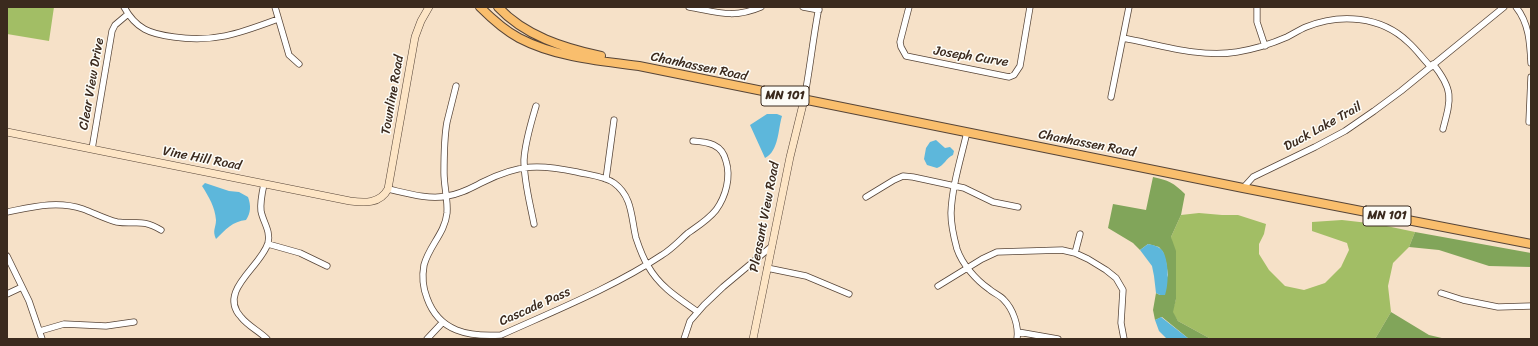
<!DOCTYPE html>
<style>
body{margin:0}
#map{position:relative;width:1538px;height:346px;overflow:hidden;background:#f6e1c8;font-family:Sriracha,sans-serif}
canvas{display:block}
.frame{position:absolute;inset:0;border:8px solid #3b2a1e;pointer-events:none}
</style>
<div id="map">
<canvas width="1538" height="346"></canvas>
<div class="frame"></div>
</div>
<script>
const context = document.querySelector('canvas').getContext('2d');
context.lineJoin = 'round';
function fill(path, color) { context.fillStyle = color; context.fill(path, 'evenodd'); }
function strokePath(path, color, width, dash) { context.strokeStyle = color; context.lineWidth = width; context.lineCap = dash ? 'butt' : 'round'; context.setLineDash(dash || []); context.stroke(path); }
function drawText(font, color, halo, rows, align = 'center') {
  context.font = font + ' Sriracha,sans-serif'; context.lineWidth = 3; context.setLineDash([]); context.textBaseline = 'middle'; context.strokeStyle = halo; context.fillStyle = color; for (const [text, x, y, turn = 0] of rows) {
    context.save(); context.translate(x, y); context.rotate((+turn || 0) * Math.PI / 180); context.textAlign = isNaN(turn) ? turn : align; if (halo) context.strokeText(text, 0, 0); context.fillText(text, 0, 0); context.restore();
  }
}
fill(new Path2D(`
 M7,7H54L49,41L7,34Z
 M1199,213L1222,215H1238L1266,224L1264,234L1259,244V254L1269,270L1285,286L1304,290L1325,283L1341,267L1349,250L1347,243L1312,231V222L1342,220L1377,224L1415,232L1409,247L1393,263L1388,286L1391,312L1375,339H1211L1178,321L1172,312L1176,299L1171,237L1181,215Z`), '#a2be65');
fill(new Path2D(`
 M1153,177C1168,180 1174,183 1185,194L1181,215L1171,237L1176,251V299L1173,312L1178,321L1211,339H1189L1162,317L1155,320L1153,310L1156,293L1160,295L1168,275L1166,262L1163,252L1159,247L1148,244L1140,250L1133,243L1108,228L1113,204L1146,210Z
 M1415,232L1531,253V267L1489,266L1439,250L1409,247Z
 M1391,312L1429,335L1446,339H1375Z`), '#81a55a');
fill(new Path2D(`
 M767,114H777L782,116C778,129 779,151 765,158L750,125Z
 M936,140L945,148L950,147L954,151L953,155C945,159 945,165 937,168L927,165L924,159L926,148L930,142Z
 M205,183L229,191L239,192L248,197C251,205 251,213 246,220C233,221 225,230 216,239C212,230 216,228 216,220C215,207 209,197 202,186Z
 M1148,244C1153,245 1158,246 1162,250C1169,259 1169,285 1165,295H1160L1156,293L1154,276L1152,266L1140,250Z
 M1161,317L1189,339H1167L1159,331L1155,320Z`), '#5db7db');
const street = new Path2D(`
 M124,7C136,29 150,34 174,37C215,43 240,33 278,19
 M275,7L289,55L299,64
 M689,7C717,12 733,19 761,7
 M803,7L819,10
 M909,7L900,42L901,47L906,56L1009,77L1014,75L1020,66L1030,7
 M1257,7V22L1265,46
 M1516,7C1529,23 1530,43 1531,63
 M1123,38C1160,45 1200,58 1237,52C1255,49 1271,44 1287,37C1293,34 1299,30 1306,27C1340,13 1381,16 1408,42C1417,50 1423,59 1431,67
 M1433,64C1454,90 1451,99 1443,129
 M456,86C453,98 450,110 447,122C444,138 444,156 444,173C444,186 448,200 447,213C445,233 429,246 424,265C422,276 423,288 427,298C439,332 469,337 501,335C554,311 614,287 662,255C672,249 680,240 688,233C698,226 708,220 716,210C726,196 731,177 726,161C722,144 708,142 693,141
 M1111,97L1129,7
 M804,100C810,69 813,38 819,7
 M1529,122L1531,77
 M967,132C961,158 952,186 951,213C951,225 954,238 957,249C962,264 976,280 989,289C993,293 1000,295 1004,300C1013,309 1019,326 1017,339
 M92,149L112,31L115,25L128,14
 M606,179L614,120
 M264,184C262,193 260,202 261,211C263,222 271,231 268,243C261,267 217,291 241,317C248,326 259,331 267,339
 M1243,188L1253,177L1315,147L1345,131L1374,111L1401,91L1504,7
 M388,189C406,193 429,200 447,196C461,194 471,188 483,182C519,164 539,164 577,172C589,175 604,176 614,183C633,197 631,218 636,238C639,247 643,258 648,266C660,287 678,298 698,312
 M866,197L894,180L903,176L913,177L964,188L993,202L1018,207
 M7,212C32,207 57,200 83,209C94,213 105,219 117,222C136,225 141,218 161,230
 M534,224C530,203 524,182 524,160C525,142 531,123 536,106
 M268,244L300,253L327,266
 M1075,253L1080,234
 M7,256L29,301L42,339
 M767,268L806,276L849,294
 M938,286L982,259L997,252L1062,250L1075,253L1088,259L1106,270L1116,278L1123,290L1121,323L1124,339
 M1441,293L1463,300L1498,307L1531,306
 M7,294L22,287
 M40,331L64,324L106,326L134,322
 M1018,332L1058,339
 M427,339L443,322
 M684,339L690,321L704,305L723,287L772,246`);
const secondary = new Path2D(`
 M7,132L350,201C364,203 380,204 388,189L415,37L421,21L429,7
 M753,339L790,157L804,100`);
const primary = new Path2D(`
 M480,7C492,19 504,30 519,38C555,57 599,61 639,66L1243,188L1531,244
 M498,7C525,36 564,48 601,56`);
strokePath(street, '#574538', 7);
strokePath(secondary, '#574538', 8);
strokePath(primary, '#574538', 10);
strokePath(street, '#fff', 5.5);
strokePath(secondary, '#fde5c5', 7);
strokePath(primary, '#f9be6d', 8);
for (const [x, y, w] of [
 [785,96,48],
 [1387,216,48]
]) { const box = new Path2D(); box.roundRect(x - w / 2, y - 10, w, 20, 3); context.fillStyle = '#fdfcf7'; context.fill(box); strokePath(box, '#3b2a1e', 1); }
drawText('bold 12px', '#3b2a1e', null, [
 ["MN 101",785,96],
 ["MN 101",1387,216]
]);
drawText('13px', '#3b2a1e', '#fdfcf7', [
 ["Joseph Curve",971,57,9],
 ["Chanhassen Road",699,67,12],
 ["Clear View Drive",92,84,-80],
 ["Townline Road",393,95,-80],
 ["Duck Lake Trail",1323,127,-29],
 ["Chanhassen Road",1087,144,11],
 ["Vine Hill Road",202,159,11],
 ["Pleasant View Road",765,217,-79],
 ["Cascade Pass",535,307,-24]
]);
</script>
